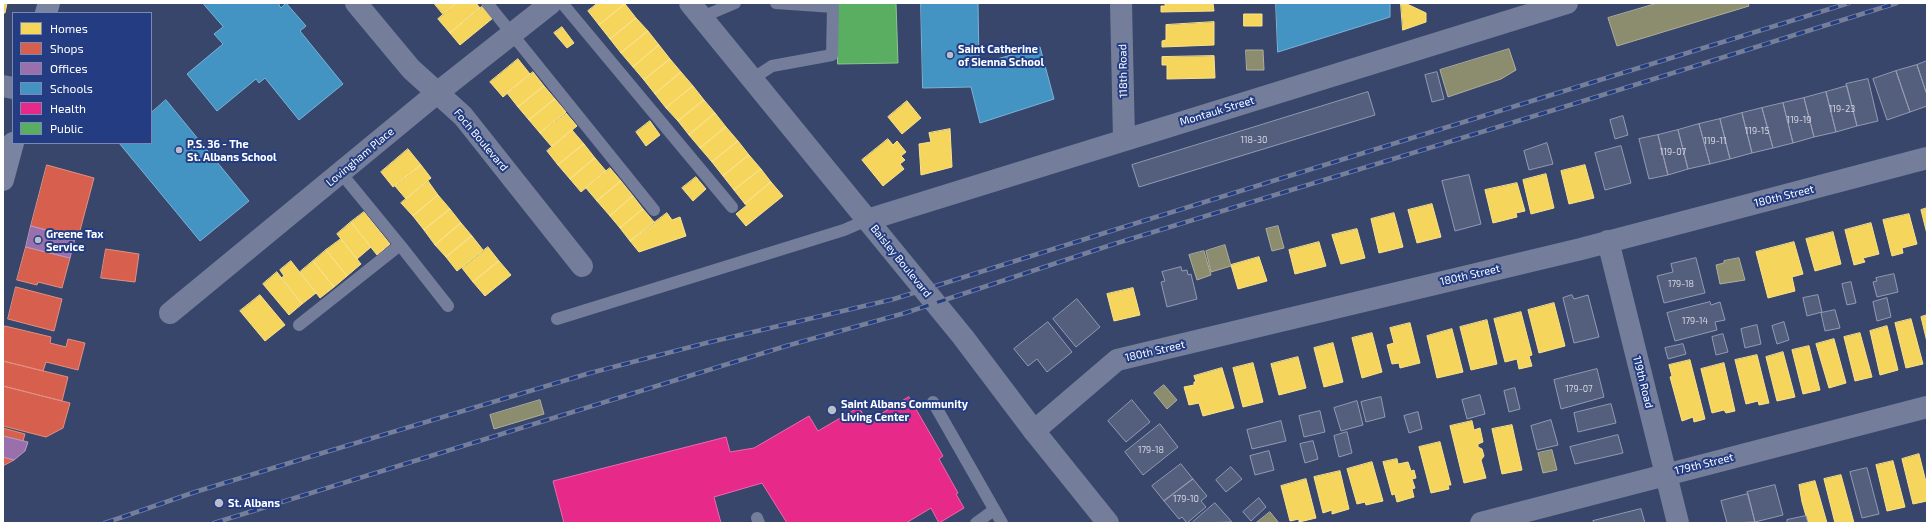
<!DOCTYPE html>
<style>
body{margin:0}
#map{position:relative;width:1930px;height:526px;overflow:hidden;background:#39466c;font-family:"Exo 2",sans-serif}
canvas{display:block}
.frame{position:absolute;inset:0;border:4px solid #fff;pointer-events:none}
.legend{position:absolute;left:12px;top:12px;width:140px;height:132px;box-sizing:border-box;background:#233c82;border:1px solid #7b8ab4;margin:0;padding:5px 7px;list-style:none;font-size:12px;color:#fff}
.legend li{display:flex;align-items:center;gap:8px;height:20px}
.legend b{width:20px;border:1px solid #7b8ab4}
</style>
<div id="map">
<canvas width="1930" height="526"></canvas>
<div class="frame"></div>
<ul class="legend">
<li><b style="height:11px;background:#f6d55c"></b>Homes</li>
<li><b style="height:11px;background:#d6604d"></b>Shops</li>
<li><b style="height:11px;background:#9970ab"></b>Offices</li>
<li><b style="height:11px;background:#4393c3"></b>Schools</li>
<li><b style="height:11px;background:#e7298a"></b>Health</li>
<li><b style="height:11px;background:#5aae61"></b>Public</li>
</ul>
</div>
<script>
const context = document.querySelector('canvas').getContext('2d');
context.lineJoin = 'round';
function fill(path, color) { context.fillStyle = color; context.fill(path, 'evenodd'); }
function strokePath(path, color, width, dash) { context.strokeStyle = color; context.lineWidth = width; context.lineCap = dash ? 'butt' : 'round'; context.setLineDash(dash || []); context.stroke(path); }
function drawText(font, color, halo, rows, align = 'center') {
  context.font = font + ' "Exo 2",sans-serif'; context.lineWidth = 4; context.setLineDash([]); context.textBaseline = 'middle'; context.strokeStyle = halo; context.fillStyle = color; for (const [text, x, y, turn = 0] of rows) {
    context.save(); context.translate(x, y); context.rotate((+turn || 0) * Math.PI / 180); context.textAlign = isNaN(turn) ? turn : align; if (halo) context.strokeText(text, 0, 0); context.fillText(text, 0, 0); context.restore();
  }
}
const homes = new Path2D(`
 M3,3H7L5,13H3Z
 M434,3H457L443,14Z
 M457,3H476L480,8L450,33L438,19Z
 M598,3H625V4L599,25L588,11Z
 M1165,3H1213L1214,11L1161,12V6H1165Z
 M625,4L636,18L610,39L599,25Z
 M1401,4H1407L1426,13V22L1403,30Z
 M483,6L493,18L460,45L450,33Z
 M1244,14H1262V26H1244Z
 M636,18L648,31L621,53L610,39Z
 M1214,22V45L1162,47V41L1166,40V25Z
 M562,27L574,43L567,48L554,33Z
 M648,31L659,45L633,67L621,53Z
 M659,45L670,59L644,80L633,67Z
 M1214,56L1215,78L1167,79V65H1162V57Z
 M518,59L530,74L503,97L490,82Z
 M670,59L681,72L655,94L644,80Z
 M533,72L544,86L518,107L507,93Z
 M681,72L693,86L666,108L655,94Z
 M544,86L555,99L529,120L518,107Z
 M693,86L704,100L678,121L666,108Z
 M555,99L566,112L540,133L529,120Z
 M704,100L715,113L689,135L678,121Z
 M907,101L921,118L902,134L888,117Z
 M566,113L577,126L552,147L540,133Z
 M715,113L726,127L700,148L689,135Z
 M650,121L660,135L646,146L636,132Z
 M726,127L738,141L712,162L700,148Z
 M950,129L952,167L921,175L919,144L931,142L929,133Z
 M572,130L584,144L558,165L547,151Z
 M888,139L893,145L897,141L906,152L901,156L905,160L900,164L904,169L883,186L862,160Z
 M738,141L749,155L723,176L712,162Z
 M584,144L595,158L570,179L558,165Z
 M408,149L421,165L393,187L381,172Z
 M749,155L761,169L734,190L723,176Z
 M595,158L606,171L581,192L570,179Z
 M421,165L431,178L406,199L395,186Z
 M1585,165L1594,198L1569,204L1561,171Z
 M610,168L621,181L597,201L586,188Z
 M761,169L771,182L745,204L734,190Z
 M1546,174L1554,208L1531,214L1523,180Z
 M696,177L706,189L693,201L682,188Z
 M428,181L438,195L413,216L401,203Z
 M621,181L633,196L610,216L597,201Z
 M771,182L783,196L746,226L736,214L747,205L745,204Z
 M1517,183L1525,211L1516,213L1517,217L1493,223L1485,190Z
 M438,195L450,209L424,230L413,216Z
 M633,196L643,209L620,228L610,216Z
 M1432,204L1441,237L1417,243L1408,210Z
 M1927,208V234L1921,210Z
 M450,209L461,223L435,245L424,230Z
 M643,209L655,223L630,241L620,228Z
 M364,212L390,244L377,255L351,222Z
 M667,213L672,220L680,217L686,236L639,252L630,241Z
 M1394,213L1403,247L1379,253L1371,219Z
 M1909,214L1917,244L1902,248L1903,253L1892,256L1883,220Z
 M351,222L371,247L357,259L337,234Z
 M461,223L472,236L446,257L435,245Z
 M1871,223L1879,254L1863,258L1865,262L1854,265L1845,230Z
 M1357,229L1365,258L1341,264L1332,235Z
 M1833,232L1841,264L1815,271L1806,239Z
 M472,236L483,250L457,271L446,257Z
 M341,239L361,264L347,276L326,250Z
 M1319,242L1326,266L1295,274L1289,250Z
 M1794,242L1803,274L1792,277L1795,291L1768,298L1756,252Z
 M488,247L499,261L473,282L462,268Z
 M326,250L347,276L334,287L313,261Z
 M1259,257L1267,281L1238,289L1231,265Z
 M291,261L316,293L302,304L281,278L284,276L280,270Z
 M313,261L334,287L320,298L300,272Z
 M499,261L511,275L485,296L473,282Z
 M277,272L302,304L289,315L263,284Z
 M1133,288L1140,315L1114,321L1107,294Z
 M260,295L285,325L265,341L240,311Z
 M1554,303L1565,346L1539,353L1528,310Z
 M1521,312L1532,355L1529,356L1532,366L1519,369L1517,359L1505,362L1494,319Z
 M1927,315V342L1921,317Z
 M1911,319L1923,364L1906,368L1895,323Z
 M1487,320L1497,364L1471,370L1460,327Z
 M1410,323L1420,363L1400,368L1399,363L1392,364L1387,345L1394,343L1390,328Z
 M1887,326L1898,370L1880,375L1870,331Z
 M1452,329L1463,372L1437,378L1427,336Z
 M1372,333L1382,372L1362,378L1352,338Z
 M1860,333L1872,377L1855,381L1844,337Z
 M1834,339L1846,383L1829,388L1816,344Z
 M1333,343L1343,382L1324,387L1314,348Z
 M1809,346L1820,390L1803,394L1792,350Z
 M1783,352L1795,397L1777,401L1766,357Z
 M1757,355L1769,403L1759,405L1758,401L1746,404L1735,360Z
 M1298,357L1306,388L1279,395L1271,364Z
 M1690,360L1705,419L1694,422L1693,417L1682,421L1670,377L1672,376L1669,365Z
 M1253,363L1263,402L1243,407L1233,368Z
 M1724,363L1735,411L1726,413L1724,410L1712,413L1701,369Z
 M1222,368L1234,408L1203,416L1199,403L1189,405L1184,387L1194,385V382H1196L1194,376Z
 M1472,421L1474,430L1480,428L1483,442L1478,444V447L1482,449L1484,456L1481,460L1486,478L1464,483L1450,426Z
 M1512,425L1522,470L1502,474L1492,429Z
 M1440,442L1451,485H1448L1449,489L1431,493L1419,447Z
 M1919,454L1927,486V501L1913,504L1902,459Z
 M1397,459L1398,464L1408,462L1411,471L1414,470L1416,478L1412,479L1415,488L1412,489L1414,497L1397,502L1395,494L1392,495L1383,462Z
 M1893,461L1905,507L1887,511L1876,465Z
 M1372,462L1383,501L1366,505L1365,502L1357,504L1347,469Z
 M1340,471L1349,509L1332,514V510L1323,513L1314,477Z
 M1841,475L1854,523H1835L1824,479Z
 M1306,479L1316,518L1299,522V519L1290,521L1281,486Z
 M1815,481L1827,523H1808L1802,502L1799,485Z`);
fill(homes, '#f6d55c');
strokePath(homes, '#f9e28d', 1);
const shops = new Path2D(`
 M47,165L94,178L78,238L31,226Z
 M26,247L70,258L62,288L38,282L37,285L17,280Z
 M106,249L139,254L135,282L101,278Z
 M16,287L62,299L54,331L8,319Z
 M5,326L51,337L50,343L66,347L68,339L85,343L78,370L46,362L43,371L3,361V334Z
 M3,361L68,377L62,401L3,386Z
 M3,386L70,403L63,428L46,437L3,426Z
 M3,428L25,434L23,441L3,436Z
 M3,457L14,460L3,466Z`);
fill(shops, '#d6604d');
strokePath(shops, '#e29082', 1);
const offices = new Path2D(`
 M31,226L75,238L70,258L26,247Z
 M3,436L28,442L25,451L14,460L3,457Z`);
fill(offices, '#9970ab');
strokePath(offices, '#b89bc4', 1);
const schools = new Path2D(`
 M203,3H278L281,8L286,3L306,26L300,31L343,84L299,120L265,78L259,83L256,79L217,111L187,74L223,44L214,34L223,27Z
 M921,3H978L979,64L1040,47L1054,99L980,123L971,87L923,88Z
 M1276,3H1390V17L1278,52Z
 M166,100L249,201L200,241L119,143H151V113Z`);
fill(schools, '#4393c3');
strokePath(schools, '#7bb3d5', 1);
const health = new Path2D(`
 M909,397L943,456L939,459L958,493L956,494L964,508L939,523L931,508L906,523H787L762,483L714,497L721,523H564L553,481L726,437L730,452L754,448L809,416L818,431L859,407L867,422Z`);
fill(health, '#e7298a');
strokePath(health, '#ee69ad', 1);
const public = new Path2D(`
 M837,3H896L898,63L838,64Z`);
fill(public, '#5aae61');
strokePath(public, '#8cc690', 1);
const industry = new Path2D(`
 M1658,3H1748L1749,6L1617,46L1608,18Z
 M1509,49L1516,70L1501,79L1448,97L1440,70Z
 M1246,50H1263L1264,70H1247Z
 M1278,226L1284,248L1272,251L1266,229Z
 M1225,245L1231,266L1211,272L1206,251Z
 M1204,251L1211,275L1197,280L1189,255Z
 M1739,258L1745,280L1720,284L1716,265L1724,263V261Z
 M1164,385L1177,400L1167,409L1154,393Z
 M540,400L544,414L494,429L490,415Z
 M1552,450L1557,470L1543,473L1538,453Z
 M1270,512L1279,523H1256Z`);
fill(industry, '#8c8c6e');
strokePath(industry, '#aeae9a', 1);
const building = new Path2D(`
 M1927,61V95L1917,65Z
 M1917,65L1927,95V106L1910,112L1896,71Z
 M1896,71L1910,112L1887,120L1873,79Z
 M1437,72L1444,99L1432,102L1425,75Z
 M1868,79L1878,121L1857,126L1846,84Z
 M1847,86L1857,126L1836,132L1826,92Z
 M1368,92L1375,115L1139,187L1132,165Z
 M1826,92L1836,132L1814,137L1804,98Z
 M1804,98L1814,137L1793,143L1783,103Z
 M1783,103L1793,143L1773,148L1762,108Z
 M1762,108L1773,148L1752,153L1742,113Z
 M1742,113L1752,153L1730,159L1720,119Z
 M1623,116L1628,135L1615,139L1610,120Z
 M1720,119L1730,159L1710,164L1699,124Z
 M1699,124L1710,164L1688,169L1678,130Z
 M1678,130L1688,169L1668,175L1658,135Z
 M1658,135L1668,175L1649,179L1639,139Z
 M1547,143L1553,164L1529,170L1524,151Z
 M1621,146L1631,183L1605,190L1595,153Z
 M1469,175L1481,224L1455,231L1442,181Z
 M1696,258L1705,293L1664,303L1657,276L1673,272L1671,264Z
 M1181,267L1182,271L1187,270L1188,275L1191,274L1197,299L1167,307L1161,282L1165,281L1162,272Z
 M1894,274L1898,292L1877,297L1873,282L1877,281L1876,278Z
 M1851,282L1856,303L1847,305L1842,284Z
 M1572,295L1574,299L1588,295L1599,337L1574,343L1563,298Z
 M1818,295L1822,312L1807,316L1803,298Z
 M1887,298L1891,317L1877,321L1873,302Z
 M1077,299L1100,327L1076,347L1053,319Z
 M1710,302L1711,305L1720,302L1725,320L1715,322L1717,330L1675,341L1667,313Z
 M1835,310L1840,328L1825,331L1821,313Z
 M1048,322L1072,352L1047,372L1037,359L1028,366L1014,349Z
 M1784,322L1789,340L1777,344L1772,326Z
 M1757,325L1761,344L1745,348L1741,329Z
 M1723,334L1728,352L1716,355L1712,337Z
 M1683,344L1686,354L1668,359L1665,348Z
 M1597,369L1604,397L1561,409L1554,380Z
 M1515,388L1520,409L1509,412L1504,391Z
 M1480,395L1485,414L1467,419L1462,400Z
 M1381,397L1385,417L1366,422L1361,402Z
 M1132,400L1150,422L1126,442L1108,421Z
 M1357,401L1363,425L1341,431L1334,408Z
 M1611,404L1616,423L1578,432L1574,413Z
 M1320,411L1325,432L1304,437L1299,416Z
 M1418,412L1422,429L1409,433L1404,416Z
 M1551,420L1558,445L1537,450L1531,426Z
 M1281,421L1286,441L1252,449L1247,430Z
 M1160,424L1178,447L1143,475L1125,452Z
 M1347,432L1352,453L1339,457L1334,436Z
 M1618,435L1623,453L1575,464L1570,447Z
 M1313,441L1318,459L1305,463L1300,444Z
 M1269,451L1274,470L1255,475L1250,456Z
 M1181,464L1193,479L1164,501L1152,486Z
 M1231,467L1242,479L1226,492L1216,480Z
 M1867,468L1879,514L1862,518L1850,472Z
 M1193,479L1207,496L1201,501L1206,507L1187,523L1182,517L1179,519L1164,501Z
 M1775,485L1783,515L1755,522L1747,492Z
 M1748,494L1755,522L1727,523L1721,501Z
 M1259,498L1266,507L1251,521L1243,512Z
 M1215,503L1232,522L1194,523L1193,522Z
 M1641,509L1645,523H1594L1593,521Z
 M1806,516L1808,523H1787V520Z`);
fill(building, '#545f7e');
strokePath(building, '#939ab1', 1);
strokePath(new Path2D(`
 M487,3L654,210
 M562,3L732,207
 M702,17L735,3
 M752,79L772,66L832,55L833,7L776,3
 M400,245L448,306
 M557,319L844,230L867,220
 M299,325L400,245L341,173
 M933,402L1002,523
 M757,518L759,523
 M976,523L994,510`), '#747e9a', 12);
strokePath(new Path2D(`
 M356,3L411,69L463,116L582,266
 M1121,3L1124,140
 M3,86L13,88
 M867,220L1567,3
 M1608,241L1678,523
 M170,313L437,93L551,3
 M1034,431L1117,360L1581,249L1927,158
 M1481,523L1927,407`), '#747e9a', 22);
strokePath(new Path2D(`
 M690,3L963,337L1034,431L1108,523`), '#747e9a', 22);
strokePath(new Path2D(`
 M46,13L49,3
 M3,180L13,143`), '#7a839f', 22);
const rail = new Path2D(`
 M105,523L195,492L309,457L590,373L706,343L894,299L1114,230L1849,3
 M214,523L786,346L905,313L1114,244L1580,102L1897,3`);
strokePath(rail, '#757f9a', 4.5);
strokePath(rail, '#233c82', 3, [9]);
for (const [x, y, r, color] of [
 [950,55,4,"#babecc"],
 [179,150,4,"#babecc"],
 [38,240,4,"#babecc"],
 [832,410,5,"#babecc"],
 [219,503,5,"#babecc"]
]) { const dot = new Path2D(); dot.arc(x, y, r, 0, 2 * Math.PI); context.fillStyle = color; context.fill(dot); strokePath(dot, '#233c82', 1.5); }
drawText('9px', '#d4d7df', null, [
 ["119-23",1842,109],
 ["119-19",1799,120],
 ["119-15",1757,131],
 ["118-30",1254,140],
 ["119-11",1715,141],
 ["119-07",1673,152],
 ["179-18",1681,284],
 ["179-14",1695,321],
 ["179-07",1579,389],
 ["179-18",1151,450],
 ["179-10",1186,499]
]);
drawText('bold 11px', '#fff', '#233c82', [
 ["Saint Catherine",958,49],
 ["of Sienna School",958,62],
 ["P.S. 36 - The",187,144],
 ["St. Albans School",187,157],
 ["Greene Tax",46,234],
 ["Service",46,247],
 ["Saint Albans Community",841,404],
 ["Living Center",841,417],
 ["St. Albans",228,503]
], 'left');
drawText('11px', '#fff', '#233c82', [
 ["118th Road",1123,71,-91],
 ["Montauk Street",1217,111,-17],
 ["Foch Boulevard",481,140,50],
 ["Lovingham Place",360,157,-40],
 ["180th Street",1784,196,-14],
 ["Baisley Boulevard",901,261,51],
 ["180th Street",1470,275,-13],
 ["180th Street",1155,351,-13],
 ["119th Road",1643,382,76],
 ["179th Street",1704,464,-14]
]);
</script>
